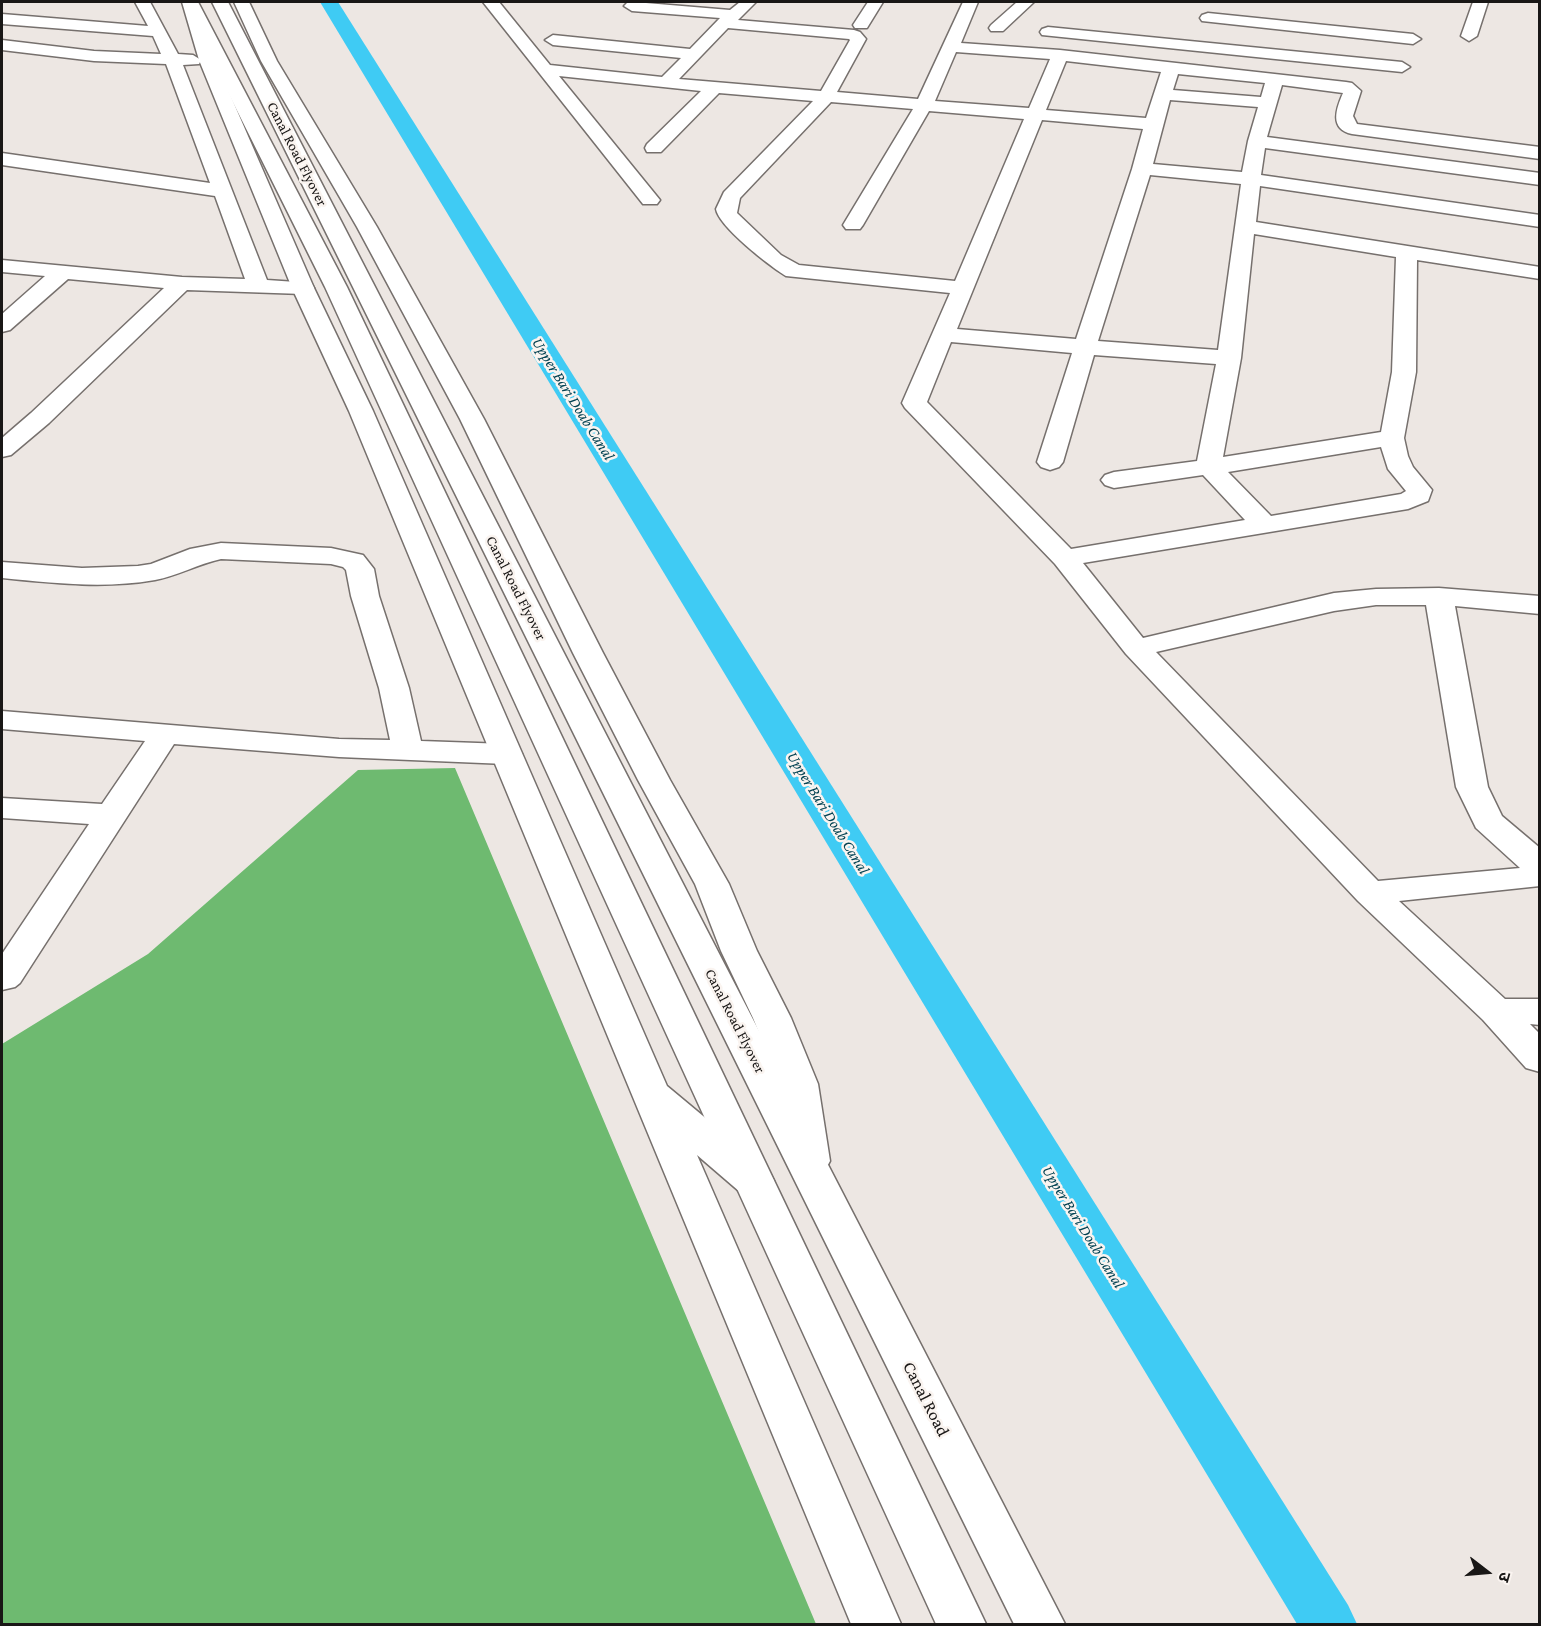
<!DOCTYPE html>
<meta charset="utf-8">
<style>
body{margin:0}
#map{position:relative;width:1541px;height:1626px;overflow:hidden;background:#ede7e3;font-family:"Crimson Pro","Noto Sans Devanagari",serif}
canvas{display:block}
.frame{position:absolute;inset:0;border:3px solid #191716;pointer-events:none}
.north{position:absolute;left:1457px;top:1542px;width:60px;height:60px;-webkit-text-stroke:4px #faf4f0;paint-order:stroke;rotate:106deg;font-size:16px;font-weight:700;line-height:24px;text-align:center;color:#191716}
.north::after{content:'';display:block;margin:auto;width:21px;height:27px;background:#191716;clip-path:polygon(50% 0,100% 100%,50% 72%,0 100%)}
</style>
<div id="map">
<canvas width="1541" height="1626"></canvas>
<div class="frame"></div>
<div class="north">उ</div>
</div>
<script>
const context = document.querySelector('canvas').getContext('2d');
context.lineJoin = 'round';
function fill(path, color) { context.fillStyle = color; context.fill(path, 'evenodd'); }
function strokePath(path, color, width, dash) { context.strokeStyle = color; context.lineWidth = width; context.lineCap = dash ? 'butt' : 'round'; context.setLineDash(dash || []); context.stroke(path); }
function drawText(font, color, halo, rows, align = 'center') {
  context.font = font + ' "Crimson Pro",serif'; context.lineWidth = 5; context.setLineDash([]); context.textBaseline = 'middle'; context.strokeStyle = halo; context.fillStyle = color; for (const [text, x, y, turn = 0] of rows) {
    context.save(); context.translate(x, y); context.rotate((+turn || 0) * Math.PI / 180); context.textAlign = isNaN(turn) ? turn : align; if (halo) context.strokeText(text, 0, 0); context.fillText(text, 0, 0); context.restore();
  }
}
fill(new Path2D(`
 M455,768L816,1624H2V1044L148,954L358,770Z`), '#6eba70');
fill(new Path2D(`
 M320,2H338L1348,1605L1357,1624H1297Z`), '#3fcbf4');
const minor = new Path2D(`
 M135,2H150L178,54L193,55L201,60L199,64L183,65L267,280L311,283L314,288L311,293L303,294L187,290L49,423L11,455L2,457V438L31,413L164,288L68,279L10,330L2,332V314L45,276L2,272V260L182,277L245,279L215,196L2,165V153L210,183L166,64L94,61L2,50V40L94,51L161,54L153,36L2,24V14L148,26Z
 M483,2H499L550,65L662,77L681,58L553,45L545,40L553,35L690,49L720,18L632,11L624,6L627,3L634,2L730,10L740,2H756L738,20L854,30L860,32L866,39L837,92L918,99L963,2H978L961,43L1060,50L1346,82L1352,83L1361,91L1353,116L1357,124L1540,147V159L1352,134C1329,129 1336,109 1343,93L1282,85L1267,137L1540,173V185L1265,148L1261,175L1540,215V227L1260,186L1256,222L1540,267V279L1417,260L1416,372L1404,438L1408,456L1413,467L1432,490L1428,501L1408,509L1083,563L1143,638L1334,593L1376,589L1439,588L1540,596V614L1455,606L1488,787L1502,816L1540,848V886L1399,901L1505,999H1540V1025L1530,1024L1540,1034V1072L1526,1068L1483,1020L1358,901L1126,654L1055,564L905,408L902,403L950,293L786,276C770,266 719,227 716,209L724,192L813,101L719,93L661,152H647L645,148L647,144L701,91L559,76L660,200L657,204H643ZM728,28L849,39L850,40L821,91L679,79ZM956,52L1050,59L1029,108L935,101ZM1066,61L1161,72L1146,118L1046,110ZM1178,74L1265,83L1261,97L1173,90ZM1170,100L1258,107L1248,141L1242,172L1153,164ZM831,102L913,109L843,225L846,229H860L863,225L929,111L1024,119L955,281L799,265L781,255L737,213L740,198ZM1042,120L1143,129L1132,169L1076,339L957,329ZM1150,175L1241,184L1218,350L1098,341ZM1254,234L1396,257L1392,372L1381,432L1223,457L1241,358ZM951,342L1072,353L1037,462L1041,467L1050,470L1059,467L1063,462L1094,355L1216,364L1197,461L1114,472L1105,475L1101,480L1105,485L1114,488L1203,475L1245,520L1071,549L927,402ZM1381,447L1388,469L1406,491L1401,494L1271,516L1228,472ZM1376,605H1426L1456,787L1476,828L1520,868L1378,881L1156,652L1334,611Z
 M868,2H883L867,28H855L853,25Z
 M1017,2H1034L1003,31H991L989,28L991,25Z
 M1473,2H1488L1477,36L1469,41L1461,36Z
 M1208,13L1413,34L1421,39L1413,44L1202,21L1200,18L1202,15Z
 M1048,27L1402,62L1410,67L1402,72L1042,35L1040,32L1042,29Z
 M221,543L331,548L363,555L374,569L379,596L409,688L421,741L506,744L517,747L522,754L517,761L506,764L339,757L174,744L20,983L15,987L2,990V954L89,824L2,818V798L102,804L145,741L2,729V711L339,739L390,740L379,688L351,596L346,570L343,567L331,564L221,559C198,564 177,576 155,580C104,589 52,583 2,578V562L82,568L138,566L151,564L190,549Z`);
const tertiary = new Path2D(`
 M182,2H197L215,60L314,288L373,411L667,1086L768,1170L774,1181L768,1192L754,1196L740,1192L697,1155L901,1624H851L349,411L292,288L199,60Z
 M234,2H249L277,61L377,227L484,419L603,653L670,780L729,884L757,951L791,1018L818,1084L830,1161L824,1172L810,1176L796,1172L790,1161L780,1084L753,1018L721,951L695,884L638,780L573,653L460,419L357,227L261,61Z`);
const primary = new Path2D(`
 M183,2H198L347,287L986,1624H936L325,287Z
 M212,2H228L1065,1624H1014Z`);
strokePath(minor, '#76706d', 3);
strokePath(tertiary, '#76706d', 3);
strokePath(primary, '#76706d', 3);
fill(minor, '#fff');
fill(tertiary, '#fff');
fill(primary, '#fff');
drawText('15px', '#191716', '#faf4f0', [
 ["Canal Road Flyover",297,154,63],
 ["Canal Road Flyover",516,588,63],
 ["Canal Road Flyover",735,1021,63]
]);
drawText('italic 16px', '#044353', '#faf4f0', [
 ["Upper Bari Doab Canal",573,399,58],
 ["Upper Bari Doab Canal",828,813,58],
 ["Upper Bari Doab Canal",1083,1227,58]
]);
drawText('18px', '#191716', '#faf4f0', [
 ["Canal Road",926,1399,63]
]);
</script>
